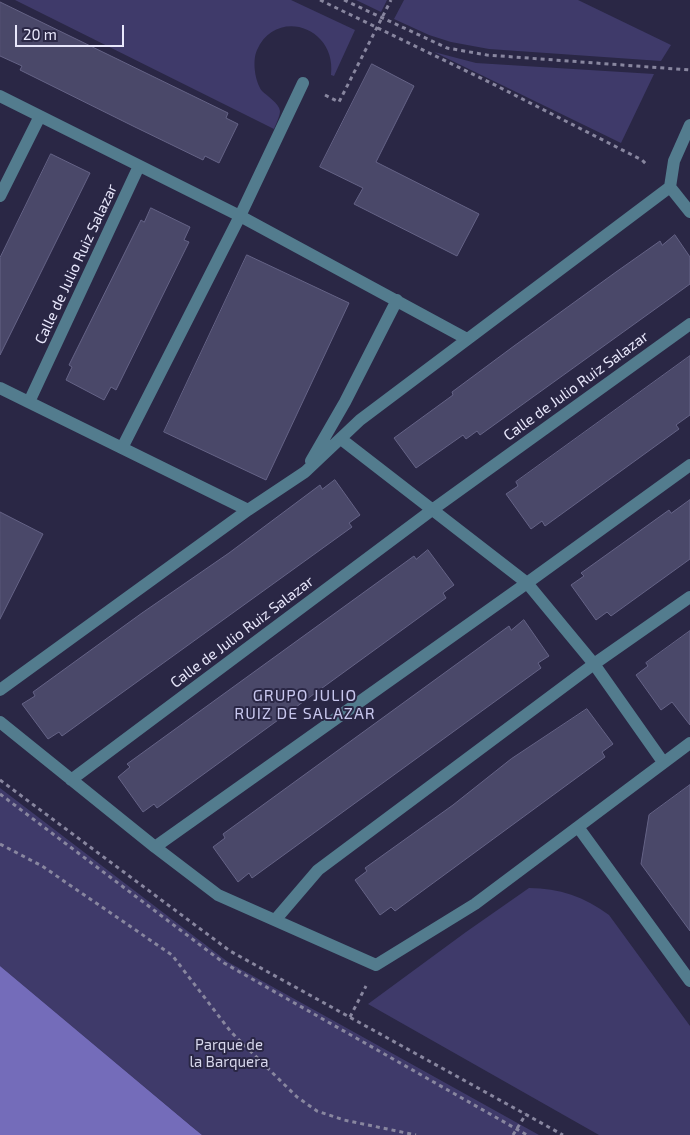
<!DOCTYPE html>
<style>
body{margin:0}
#map{position:relative;width:690px;height:1135px;overflow:hidden;background:#2a2745;font-family:"Exo 2",sans-serif}
canvas{display:block}
.scale{position:absolute;left:15px;top:25px;width:109px;height:22px;box-sizing:border-box;border:2px solid #e8e7fb;border-top:0;padding-left:6px;font-size:15px;line-height:18px;white-space:nowrap;color:#e8e7fb;-webkit-text-stroke:4px #2a2745;paint-order:stroke}
</style>
<div id="map">
<canvas width="690" height="1135"></canvas>
<div class="scale">20 m</div>
</div>
<script>
const context = document.querySelector('canvas').getContext('2d');
context.lineJoin = 'round';
function fill(path, color) { context.fillStyle = color; context.fill(path, 'evenodd'); }
function strokePath(path, color, width, dash) { context.strokeStyle = color; context.lineWidth = width; context.lineCap = dash ? 'butt' : 'round'; context.setLineDash(dash || []); context.stroke(path); }
function drawText(font, color, halo, rows, align = 'center') {
  context.font = font + ' "Exo 2",sans-serif'; context.lineWidth = 4; context.setLineDash([]); context.textBaseline = 'middle'; context.strokeStyle = halo; context.fillStyle = color; for (const [text, x, y, turn = 0] of rows) {
    context.save(); context.translate(x, y); context.rotate((+turn || 0) * Math.PI / 180); context.textAlign = isNaN(turn) ? turn : align; if (halo) context.strokeText(text, 0, 0); context.fillText(text, 0, 0); context.restore();
  }
}
fill(new Path2D(`
 M15,0H291L355,30L334,76L331,75C337,27 276,7 257,50C252,61 255,82 262,91C267,96 279,103 280,111C280,116 276,124 274,129Z
 M356,0H387L381,12Z
 M404,0H578L671,45L661,61L489,49L451,42L429,35L394,19Z
 M434,52L476,63L654,74L621,143Z
 M0,788L228,962L539,1135H202L0,966Z
 M529,888C559,888 585,897 609,915L690,1026V1135H599L368,1004L466,932Z`), '#3f3a6a');
fill(new Path2D(`
 M0,966L191,1126L202,1135H0Z`), '#746cba');
const building = new Path2D(`
 M0,2L228,113L226,118L238,124L219,163L205,156L203,160L135,127L20,70L22,66L0,56Z
 M372,64L414,86L376,162L479,214L457,256L354,204L363,188L320,167Z
 M51,154L90,173L0,355V258Z
 M151,208L190,227L184,240L189,242L116,390L111,387L104,400L66,380L72,367L69,365L141,220L144,222Z
 M675,235L690,257V284L480,435L477,431L466,439L463,435L416,468L394,438L453,395L452,392L514,346L616,272L660,241L662,245Z
 M247,255L349,303L266,480L164,432Z
 M690,356V415L676,425L679,429L545,526L542,521L531,529L506,494L518,486L516,482Z
 M335,480L360,515L349,523L352,527L62,736L59,732L48,739L22,704L35,696L33,692L142,613L229,553L320,485L322,489Z
 M690,500V559L611,616L607,612L596,620L571,585L584,576L581,573L669,510L671,513Z
 M0,512L43,534L0,619Z
 M428,550L454,585L443,593L446,598L157,808L154,804L143,812L118,777L130,767L127,764L414,556L416,559Z
 M524,620L549,656L538,663L541,668L252,878L249,873L238,882L213,847L225,838L223,834L509,626L511,630Z
 M690,631V725L672,702L661,710L636,675L648,666L646,663Z
 M587,709L613,744L602,752L605,757L395,911L391,907L380,915L355,880L367,871L365,868L453,805L511,759Z
 M690,785V931L641,864L649,815Z`);
fill(building, '#4a4869');
strokePath(building, '#656386', 1);
strokePath(new Path2D(`
 M320,0L491,83L642,160L648,166
 M344,0L447,48L487,55L690,70
 M325,95L339,102L391,0
 M0,780L230,951L563,1135
 M0,794L224,963L527,1135
 M0,844L42,866L172,955L231,1032L297,1097L317,1111L344,1120L416,1135
 M350,1017L366,986
 M513,1135L526,1114`), '#88869f', 3, [4, 4]);
strokePath(new Path2D(`
 M0,96L240,216L467,339
 M670,187L690,212
 M0,196L40,116
 M0,388L248,510
 M29,402L139,166
 M341,439L527,583L594,664L663,762
 M122,448L240,216L303,83
 M311,461L345,402L397,300
 M0,690L248,510L305,472L360,420L670,187L674,161L690,125
 M0,722L155,847L218,895L376,965L475,904L690,743
 M71,780L432,510L690,324
 M578,827L690,981
 M155,847L527,583L690,465
 M276,919L318,870L594,664L690,597`), '#537c8e', 12);
drawText('15px', '#e8e7fb', '#2a2745', [
 ["Calle de Julio Ruiz Salazar",76,264,-65],
 ["Calle de Julio Ruiz Salazar",576,386,-36],
 ["Calle de Julio Ruiz Salazar",242,632,-37]
]);
drawText('15px', '#d7d7ec', '#2a2745', [
 ["Parque de",229,1045],
 ["la Barquera",229,1062]
]);
context.letterSpacing = '1px';
drawText('16px', '#c8c7ee', '#2a2745', [
 ["GRUPO JULIO",305,696],
 ["RUIZ DE SALAZAR",305,714]
]);
context.letterSpacing = '0px';
</script>
